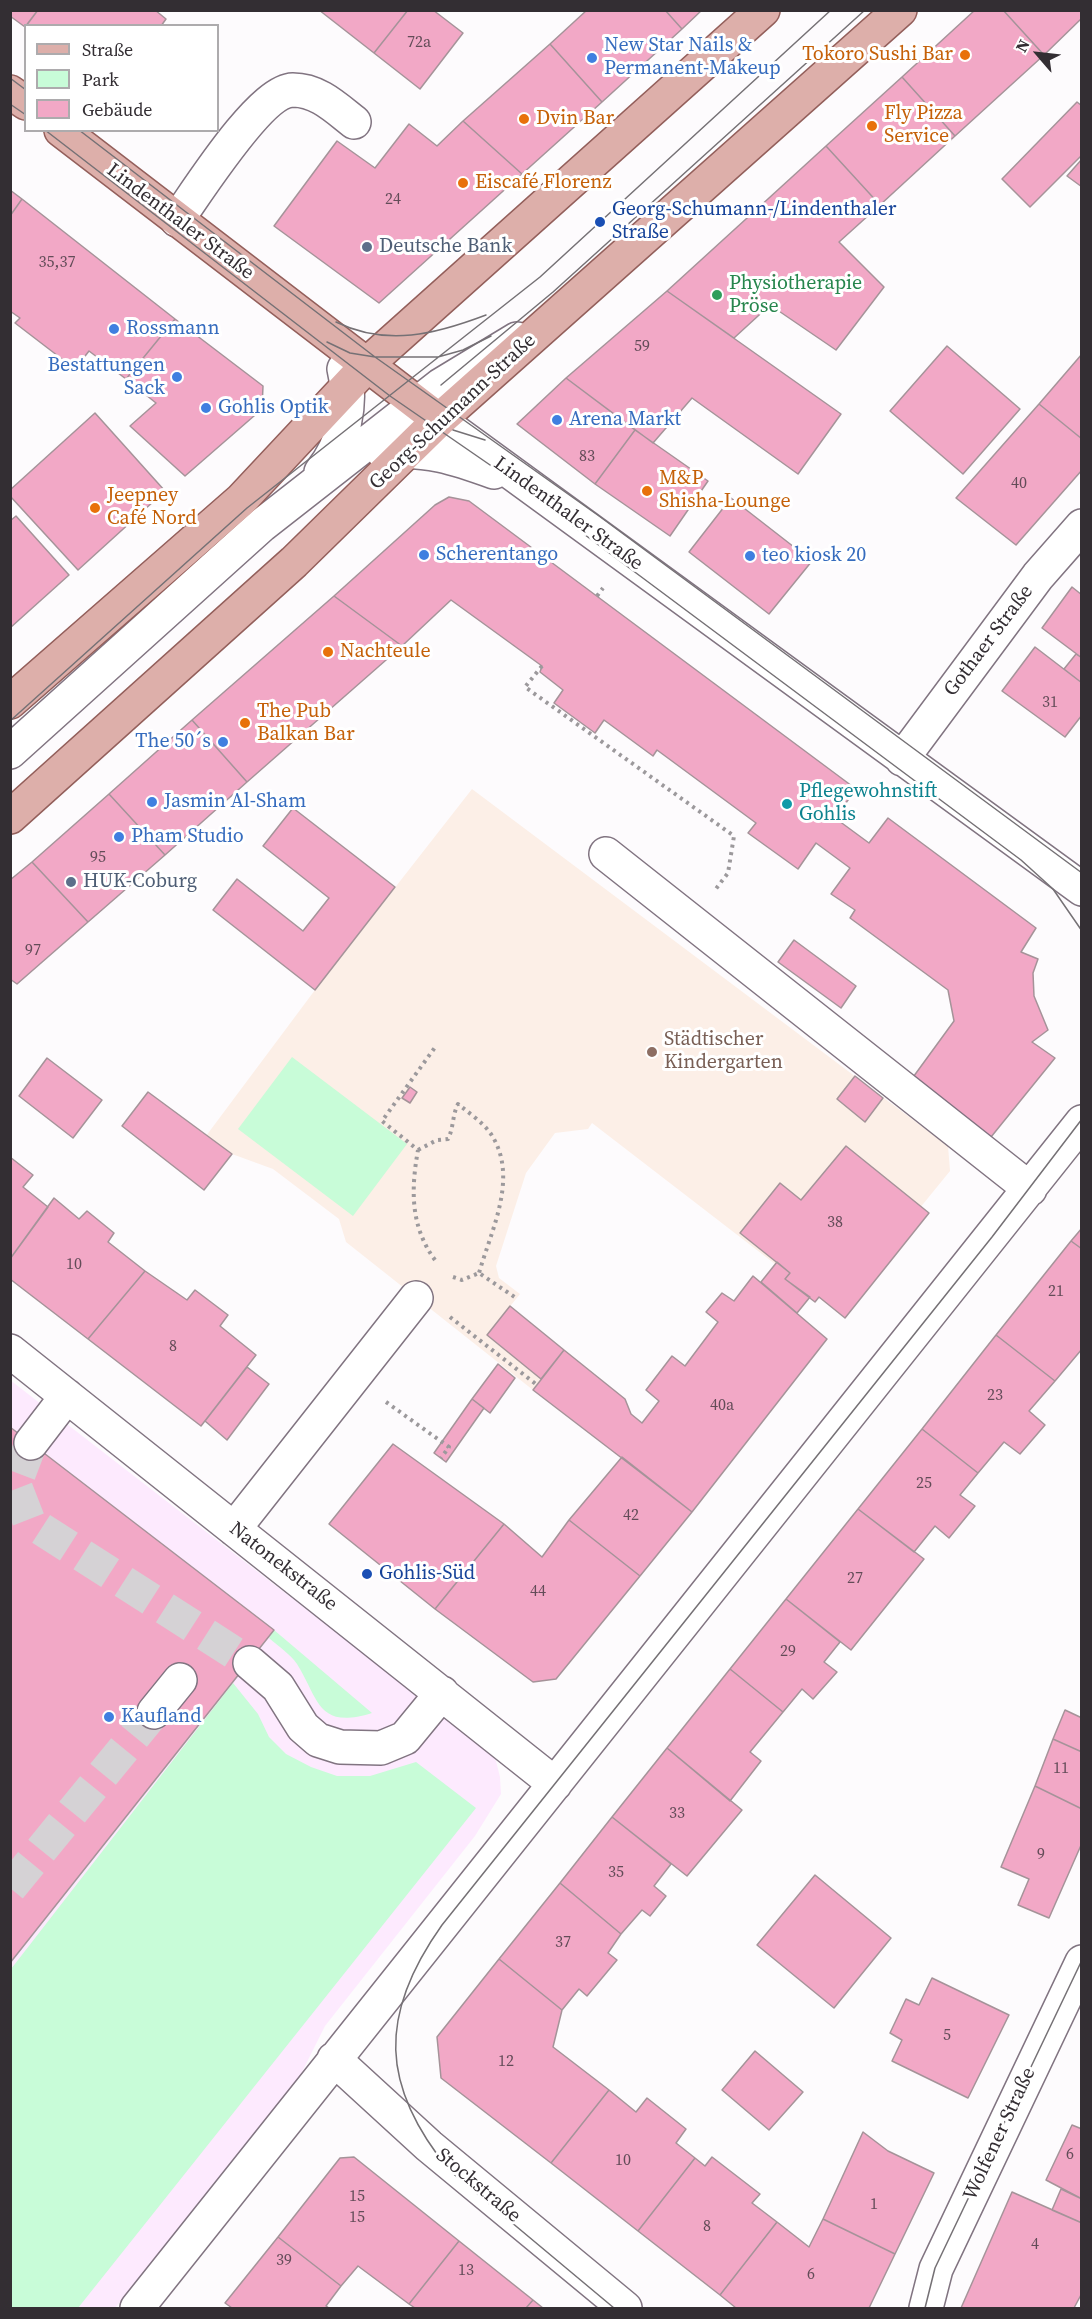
<!DOCTYPE html>
<meta charset="utf-8">
<style>
body{margin:0}
#map{position:relative;width:1092px;height:2319px;overflow:hidden;background:#fdfbfd;font-family:"Source Serif 4",serif}
canvas{display:block}
.frame{position:absolute;inset:0;border:12px solid #332e33;pointer-events:none}
.legend{position:absolute;left:24px;top:24px;width:195px;height:108px;box-sizing:border-box;background:#fff;border:2px solid #adabad;margin:0;padding:8px 10px;list-style:none;font-size:18px;color:#332e33}
.legend li{display:flex;align-items:center;gap:12px;height:30px}
.legend b{width:30px;border:2px solid #adabad}
.north{position:absolute;left:1008px;top:24px;width:60px;height:60px;-webkit-text-stroke:4px #fff;paint-order:stroke;rotate:298deg;font-size:16px;font-weight:700;line-height:24px;text-align:center;color:#332e33}
.north::after{content:'';display:block;margin:auto;width:21px;height:27px;background:#332e33;clip-path:polygon(50% 0,100% 100%,50% 72%,0 100%)}
</style>
<div id="map">
<canvas width="1092" height="2319"></canvas>
<div class="frame"></div>
<ul class="legend">
<li><b style="height:8px;background:#ddafaa"></b>Straße</li>
<li><b style="height:16px;background:#c8fcd8"></b>Park</li>
<li><b style="height:16px;background:#f2a8c6"></b>Gebäude</li>
</ul>
<div class="north">N</div>
</div>
<script>
const context = document.querySelector('canvas').getContext('2d');
context.lineJoin = 'round';
function fill(path, color) { context.fillStyle = color; context.fill(path, 'evenodd'); }
function strokePath(path, color, width, dash) { context.strokeStyle = color; context.lineWidth = width; context.lineCap = dash ? 'butt' : 'round'; context.setLineDash(dash || []); context.stroke(path); }
function drawText(font, color, halo, rows, align = 'center') {
  context.font = font + ' "Source Serif 4",serif'; context.lineWidth = 6; context.setLineDash([]); context.textBaseline = 'middle'; context.strokeStyle = halo; context.fillStyle = color; for (const [text, x, y, turn = 0] of rows) {
    context.save(); context.translate(x, y); context.rotate((+turn || 0) * Math.PI / 180); context.textAlign = isNaN(turn) ? turn : align; if (halo) context.strokeText(text, 0, 0); context.fillText(text, 0, 0); context.restore();
  }
}
fill(new Path2D(`
 M10,1380L488,1750L496,1761L500,1777L501,1794L475,1836L325,2026L297,2082L115,2308H11Z`), '#fdeafe');
fill(new Path2D(`
 M472,789L948,1146L950,1171L836,1311L592,1123L588,1129L555,1133L526,1173L496,1266L499,1278L520,1294L487,1335L541,1379L533,1390L346,1242L339,1219L273,1169L232,1154L206,1136L315,990Z`), '#fcefe7');
fill(new Path2D(`
 M292,1057L407,1144L353,1216L238,1129Z
 M274,1630L372,1713C317,1730 319,1699 297,1664C290,1654 278,1646 269,1638Z
 M233,1683L258,1714L269,1737L286,1754L311,1767L337,1776H370L416,1762L476,1808L78,2308H11V1969Z`), '#c8fcd8');
const building = new Path2D(`
 M10,10H38L25,27L10,16Z
 M38,10H155L166,19L161,26H26Z
 M319,10H408L374,53Z
 M408,10H433L463,33L420,89L374,53Z
 M587,10H665L682,29L602,102L550,44Z
 M665,10H702L682,29Z
 M975,10H1003L1044,55L955,136L902,77Z
 M1003,10H1082V18L1044,55Z
 M550,44L602,102L522,174L463,121Z
 M902,77L955,136L880,205L826,146Z
 M1077,102L1082,106V155L1030,207L1002,179Z
 M463,121L522,174L379,303L274,226L337,141L375,168L409,124L437,146Z
 M826,146L880,205L839,242L884,287L836,350L770,305L734,338L667,291Z
 M1082,159V187L1067,176Z
 M10,190L22,199L10,216Z
 M22,199L175,319L126,379L89,351L75,369L15,323L20,318L10,311V216Z
 M667,291L841,414L798,474L692,398L653,443L566,378Z
 M175,319L263,386L262,409L185,476L130,426L156,403L126,379Z
 M947,346L1020,409L963,474L890,411Z
 M1082,354V439L1039,404Z
 M566,378L635,430L595,484L517,424Z
 M1039,404L1082,439V470L1016,545L956,498Z
 M95,413L165,491L78,570L10,496V490Z
 M635,430L708,481L670,536L595,484Z
 M449,497L469,501L856,789L835,818L869,843L888,818L1036,928L1021,952L1038,959L1033,973L1034,996L1048,1030L1032,1042L1055,1058L991,1137L911,1080L954,1021L948,990L850,918L855,910L831,894L850,868L816,843L798,869L748,833L756,823L657,750L653,756L604,720L595,733L554,703L563,690L540,672L542,666L451,600L402,646L334,596L435,505Z
 M731,498L812,561L769,614L689,552Z
 M16,516L69,575L10,628V521Z
 M1072,587L1082,595V658L1042,628Z
 M334,596L402,646L247,782L192,720Z
 M1035,647L1082,683V715L1065,737L1002,691Z
 M1076,654L1082,658V683L1064,669Z
 M192,720L247,782L165,855L109,794Z
 M109,794L165,855L88,922L32,862Z
 M293,808L395,887L315,990L213,910L237,879L303,931L329,898L263,846Z
 M32,862L88,922L17,984L10,979V880Z
 M794,940L856,986L841,1008L778,962Z
 M47,1058L102,1100L73,1138L19,1096Z
 M855,1076L883,1098L865,1122L837,1099Z
 M410,1087L417,1092L410,1103L402,1098Z
 M148,1092L232,1154L204,1190L122,1126Z
 M846,1146L929,1213L845,1318L819,1297L815,1302L785,1279L790,1273L740,1233L780,1183L801,1200Z
 M10,1157L33,1175L23,1187L48,1207L10,1259Z
 M54,1198L79,1219L87,1211L114,1233L108,1242L145,1271L88,1339L10,1279V1259Z
 M1082,1228V1249L1071,1241Z
 M1071,1241L1082,1249V1349L1055,1381L996,1335Z
 M777,1262L790,1273L785,1279L810,1297L797,1313L761,1282Z
 M145,1271L187,1300L195,1290L228,1315L220,1326L256,1355L201,1426L88,1339Z
 M753,1276L827,1339L692,1512L533,1390L564,1350L625,1399L631,1414L642,1423L659,1401L646,1390L672,1356L685,1366L718,1322L706,1312L722,1293L734,1301Z
 M510,1306L564,1350L541,1379L487,1335Z
 M996,1335L1055,1381L1029,1411L1045,1425L1020,1454L1004,1442L978,1473L922,1429Z
 M498,1364L515,1378L490,1413L472,1399Z
 M247,1367L269,1384L227,1440L205,1421Z
 M472,1399L484,1408L446,1462L434,1453Z
 M10,1427L274,1630L10,1963Z
 M922,1429L978,1473L960,1495L975,1506L949,1538L935,1526L914,1552L858,1509Z
 M393,1444L504,1524L435,1609L329,1524Z
 M622,1457L692,1512L640,1576L569,1520Z
 M858,1509L924,1559L851,1650L786,1599Z
 M569,1520L640,1576L556,1679L533,1682L435,1609L504,1524L542,1557Z
 M786,1599L840,1642L824,1662L837,1672L813,1699L802,1689L783,1712L730,1669Z
 M730,1669L783,1712L750,1752L761,1761L730,1801L667,1748Z
 M1065,1710L1082,1718V1752L1053,1739Z
 M1053,1739L1082,1752V1809L1035,1786Z
 M667,1748L742,1810L687,1876L612,1817Z
 M1035,1786L1082,1809V1843L1049,1918L1018,1905L1029,1879L1001,1867Z
 M612,1817L671,1864L654,1886L666,1896L650,1916L642,1910L621,1934L560,1883Z
 M815,1875L891,1938L834,2008L757,1945Z
 M560,1883L621,1934L608,1953L617,1960L587,1996L579,1989L562,2010L499,1959Z
 M499,1959L562,2010L553,2047L609,2090L551,2163L441,2078L437,2037Z
 M932,1978L1009,2015L968,2098L892,2061L902,2040L890,2033L906,1999L919,2005Z
 M755,2051L803,2092L769,2130L722,2090Z
 M609,2090L636,2112L647,2098L686,2129L676,2143L695,2158L638,2231L551,2163Z
 M1072,2125L1082,2129V2199L1046,2180Z
 M863,2132L888,2151L934,2173L895,2254L823,2219Z
 M354,2157L459,2241L409,2304L358,2266L341,2286L278,2237L340,2158Z
 M712,2157L760,2194L752,2203L777,2222L720,2295L638,2231L695,2158L705,2166Z
 M1061,2189L1082,2199V2223L1052,2210Z
 M1012,2192L1082,2223V2293L1074,2308H961Z
 M823,2219L895,2254L869,2308H736L720,2295L777,2222L809,2247Z
 M278,2237L341,2286L326,2306L329,2308H232L225,2303Z
 M459,2241L533,2300L526,2308H415L409,2304Z
 M533,2300L543,2308H526Z`);
fill(building, '#f2a8c6');
strokePath(building, '#a59399', 1.5);
strokePath(new Path2D(`
 M31,1443L15,1485L29,1521L250,1663
 M10,1888L154,1712`), '#d5d2d5', 33, [33, 16]);
const minor = new Path2D(`
 M177,220C197,192 260,91 293,90C318,90 336,108 354,122
 M439,420L1082,889
 M384,453C424,447 458,459 494,472
 M321,472C344,443 353,404 344,369
 M10,752L262,525L441,385L517,339
 M902,759L1038,576L1082,526
 M606,854L1030,1189
 M10,1351L555,1784
 M31,1443L67,1396
 M234,1529L416,1298
 M250,1663L278,1687L303,1727L318,1740L340,1747L381,1748L405,1738L442,1693
 M154,1712L180,1680
 M334,2059L429,2146L625,2308
 M137,2308L1082,1122
 M926,2308L936,2269L1082,1962`);
const major = new Path2D(`
 M10,92L26,103
 M61,130L439,420
 M10,702L241,500L375,357L763,10
 M10,817L294,562L439,420L900,10`);
strokePath(minor, '#817481', 36);
strokePath(major, '#935f5b', 36);
strokePath(new Path2D(`
 M597,596L603,588
 M542,666L525,687L734,836L728,873L715,890
 M418,1150L437,1140L448,1139C454,1127 452,1116 458,1104C470,1114 486,1124 494,1139C517,1181 491,1231 479,1273
 M435,1260C410,1226 411,1189 418,1150L382,1121L436,1046
 M453,1277L462,1280L479,1273L516,1298
 M450,1317L537,1385
 M386,1402L449,1447L441,1458`), '#9c999c', 4, [3, 4.5]);
strokePath(minor, '#fff', 33);
strokePath(major, '#ddafaa', 33);
strokePath(new Path2D(`
 M10,78L26,90
 M10,104L26,115
 M45,130L390,396L506,476L1021,860L1053,889L1082,931
 M79,130L375,357L599,516L1082,873
 M336,322C387,347 436,334 486,315
 M327,342L350,353L375,357H438L463,350L491,336
 M441,385L553,292L865,10
 M453,430L485,440
 M10,721L247,508L540,277L831,10
 M614,2308L450,2171C380,2086 378,2015 442,1925L992,1237L1082,1119
 M925,2308L935,2268L1082,1960`), '#757175', 1.5);
for (const [x, y, r, color] of [
 [965,55,6,"#e8710a"],
 [592,58,6,"#3f7fe0"],
 [524,119,6,"#e8710a"],
 [872,126,6,"#e8710a"],
 [463,183,6,"#e8710a"],
 [600,222,6,"#1a4fb4"],
 [367,247,6,"#5c6f8a"],
 [717,295,6,"#2e9e5b"],
 [114,329,6,"#3f7fe0"],
 [177,377,6,"#3f7fe0"],
 [206,408,6,"#3f7fe0"],
 [557,420,6,"#3f7fe0"],
 [647,491,6,"#e8710a"],
 [95,508,6,"#e8710a"],
 [424,555,6,"#3f7fe0"],
 [750,556,6,"#3f7fe0"],
 [328,652,6,"#e8710a"],
 [245,723,6,"#e8710a"],
 [223,742,6,"#3f7fe0"],
 [152,802,6,"#3f7fe0"],
 [787,804,6,"#0f9aa8"],
 [119,837,6,"#3f7fe0"],
 [71,882,6,"#5c6f8a"],
 [652,1052,6,"#8d6e63"],
 [367,1574,6,"#1a4fb4"],
 [109,1717,6,"#3f7fe0"]
]) { const dot = new Path2D(); dot.arc(x, y, r, 0, 2 * Math.PI); context.fillStyle = color; context.fill(dot); strokePath(dot, '#fff', 2); }
drawText('16px', '#634c58', null, [
 ["72a",419,43],
 ["24",393,200],
 ["35,37",57,263],
 ["59",642,347],
 ["83",587,457],
 ["40",1019,484],
 ["31",1050,703],
 ["95",98,858],
 ["97",33,951],
 ["38",835,1223],
 ["10",74,1265],
 ["21",1056,1292],
 ["8",173,1347],
 ["23",995,1396],
 ["40a",722,1406],
 ["25",924,1484],
 ["42",631,1516],
 ["27",855,1579],
 ["44",538,1592],
 ["29",788,1652],
 ["11",1061,1769],
 ["33",677,1814],
 ["9",1041,1855],
 ["35",616,1873],
 ["37",563,1943],
 ["5",947,2036],
 ["12",506,2062],
 ["6",1070,2155],
 ["10",623,2161],
 ["15",357,2197],
 ["1",874,2205],
 ["15",357,2218],
 ["8",707,2227],
 ["4",1035,2245],
 ["39",284,2261],
 ["13",466,2271],
 ["6",811,2275]
]);
drawText('20px', '#366cbe', '#fff', [
 ["New Star Nails &",604,46],
 ["Permanent-Makeup",604,69],
 ["Rossmann",126,329],
 ["Bestattungen",165,366,"right"],
 ["Sack",165,389,"right"],
 ["Gohlis Optik",218,408],
 ["Arena Markt",569,420],
 ["Scherentango",436,555],
 ["teo kiosk 20",762,556],
 ["The 50´s",211,742,"right"],
 ["Jasmin Al-Sham",164,802],
 ["Pham Studio",131,837],
 ["Kaufland",121,1717]
], 'left');
drawText('20px', '#c56008', '#fff', [
 ["Tokoro Sushi Bar",953,55,"right"],
 ["Fly Pizza",884,114],
 ["Service",884,137],
 ["Dvin Bar",536,119],
 ["Eiscafé Florenz",475,183],
 ["M&P",659,479],
 ["Shisha-Lounge",659,502],
 ["Jeepney",107,496],
 ["Café Nord",107,519],
 ["Nachteule",340,652],
 ["The Pub",257,712],
 ["Balkan Bar",257,735]
], 'left');
drawText('20px', '#164399', '#fff', [
 ["Georg-Schumann-/Lindenthaler",612,210],
 ["Straße",612,233],
 ["Gohlis-Süd",379,1574]
], 'left');
drawText('20px', '#332e33', '#fff', [
 ["Lindenthaler Straße",180,222,37],
 ["Georg-Schumann-Straße",453,412,-43],
 ["Lindenthaler Straße",568,514,36],
 ["Gothaer Straße",989,641,-53],
 ["Natonekstraße",283,1567,38],
 ["Wolfener Straße",1000,2134,-65],
 ["Stockstraße",478,2186,40]
]);
drawText('20px', '#4e5e75', '#fff', [
 ["Deutsche Bank",379,247],
 ["HUK-Coburg",83,882]
], 'left');
drawText('20px', '#27864d', '#fff', [
 ["Physiotherapie",729,284],
 ["Pröse",729,307]
], 'left');
drawText('20px', '#0d838f', '#fff', [
 ["Pflegewohnstift",799,792],
 ["Gohlis",799,815]
], 'left');
drawText('20px', '#785e54', '#fff', [
 ["Städtischer",664,1040],
 ["Kindergarten",664,1063]
], 'left');
</script>
